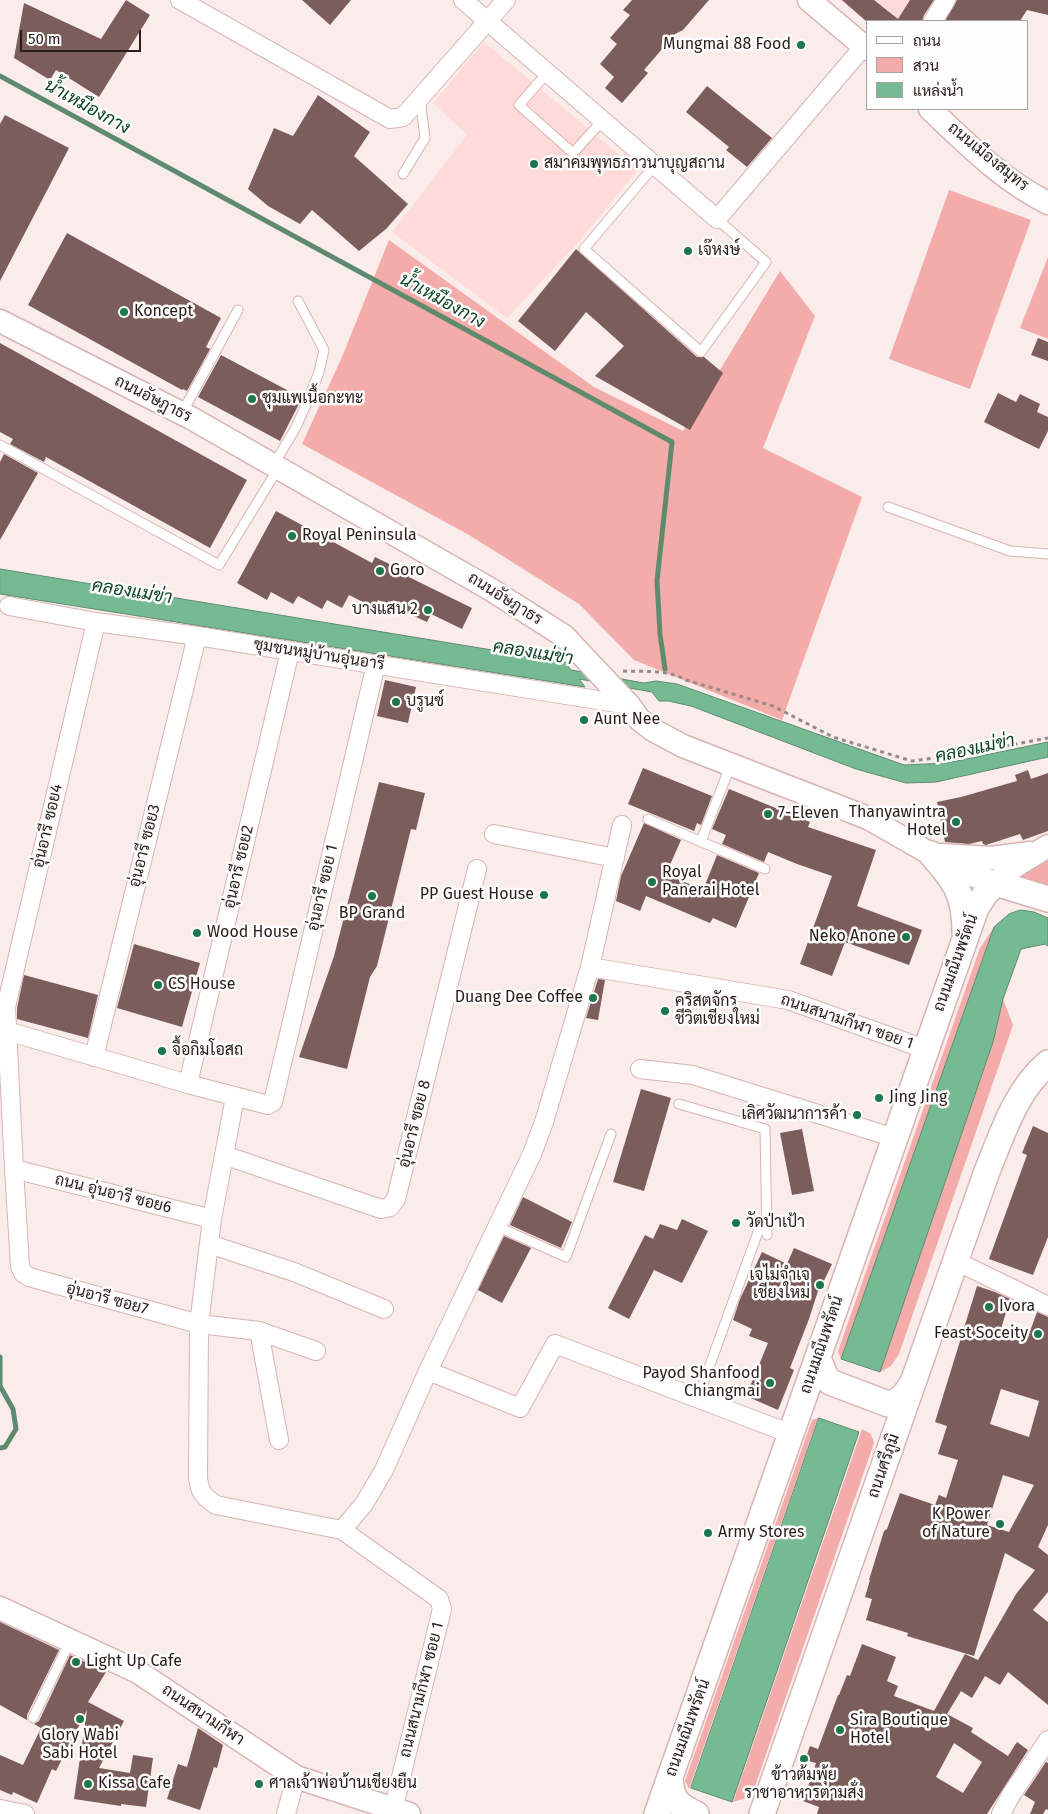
<!DOCTYPE html>
<meta charset="utf-8">
<style>
body{margin:0}
#map{position:relative;width:1048px;height:1814px;overflow:hidden;background:#faeceb;font-family:"Fira Sans",Sarabun,sans-serif}
canvas{display:block}
.legend{position:absolute;left:866px;top:20px;width:162px;height:90px;box-sizing:border-box;background:#fdfdfd;border:1px solid #a8a3a3;margin:0;padding:6px 9px;list-style:none;font-size:15px;color:#291c1b}
.legend li{display:flex;align-items:center;gap:10px;height:25px}
.legend b{width:25px;border:1px solid #a8a3a3}
.scale{position:absolute;left:20px;top:30px;width:121px;height:22px;box-sizing:border-box;border:2px solid #291c1b;border-top:0;padding-left:6px;font-size:15px;line-height:18px;white-space:nowrap;color:#291c1b;-webkit-text-stroke:4px #fdfdfd;paint-order:stroke}
</style>
<div id="map">
<canvas width="1048" height="1814"></canvas>
<ul class="legend">
<li><b style="height:6px;background:#fff"></b>ถนน</li>
<li><b style="height:14px;background:#f3aca9"></b>สวน</li>
<li><b style="height:14px;background:#75ba92"></b>แหล่งน้ำ</li>
</ul>
<div class="scale">50 m</div>
</div>
<script>
const context = document.querySelector('canvas').getContext('2d');
context.lineJoin = 'round';
function fill(path, color) { context.fillStyle = color; context.fill(path, 'evenodd'); }
function strokePath(path, color, width, dash) { context.strokeStyle = color; context.lineWidth = width; context.lineCap = dash ? 'butt' : 'round'; context.setLineDash(dash || []); context.stroke(path); }
function drawText(font, color, halo, rows, align = 'center') {
  context.font = font + ' "Fira Sans",Sarabun,sans-serif'; context.lineWidth = 5; context.setLineDash([]); context.textBaseline = 'middle'; context.strokeStyle = halo; context.fillStyle = color; for (const [text, x, y, turn = 0] of rows) {
    context.save(); context.translate(x, y); context.rotate((+turn || 0) * Math.PI / 180); context.textAlign = isNaN(turn) ? turn : align; if (halo) context.strokeText(text, 0, 0); context.fillText(text, 0, 0); context.restore();
  }
}
fill(new Path2D(`
 M840,0H936L923,21L867,22Z
 M484,42L638,170L575,246L507,318L392,232L467,135L433,103Z`), '#fedbd8');
fill(new Path2D(`
 M949,190L1031,220L970,389L889,359Z
 M389,240L594,387L683,431L780,271L815,316L763,448L862,497L782,720L634,660L579,604L469,535L302,444L342,357Z
 M1048,257V339L1020,328Z
 M1048,854V888L1012,876Z
 M994,927L841,1359L838,1351L980,948Z
 M1003,999L1013,1025L899,1354L891,1366L880,1372L993,1042Z
 M818,1418L689,1789L685,1781L812,1420Z
 M862,1429L871,1434L874,1443L753,1792L743,1799L733,1802Z`), '#f3aca9');
const water = new Path2D(`
 M0,569L565,662L571,670L644,683L656,681L677,684L904,765L947,763L1048,742V757L936,782L906,783L856,769L691,706L668,701H659L652,692L579,679L585,687L0,594Z
 M1021,910L1034,912L1048,918V946L1045,944L1021,949L1003,999L993,1042L880,1372L841,1359L994,927L1009,914Z
 M819,1418L859,1432L732,1802L691,1788Z`);
fill(water, '#75ba92');
strokePath(water, '#5e8b6e', 1);
strokePath(new Path2D(`
 M0,76L672,442L657,581L660,634L665,669
 M0,1357V1386L13,1409L16,1429L5,1447L0,1448`), '#5e8b6e', 5);
fill(new Path2D(`
 M126,0L150,15L99,97L56,70L50,80L14,58L24,3L101,39Z
 M302,0H351L330,25Z
 M632,0H709L683,30L675,34L644,70L648,73L622,103L605,88L614,77L600,64L617,44L610,38L630,15L623,10Z
 M842,0H874L898,19L910,0H934L924,15L922,21H866Z
 M957,0H1048V15L1027,10L1020,21H945Z
 M707,86L772,138L747,167L726,150L729,147L686,112Z
 M318,95L370,132L354,156L408,204L386,229L359,251L312,210L300,224L268,206L248,189L274,128L293,136Z
 M5,115L69,148L0,281V124Z
 M67,233L221,318L206,347L210,349L187,391L183,389L182,390L28,305Z
 M576,249L697,357H704L723,373L690,430L595,376L624,346L586,312L555,351L518,321Z
 M1038,338L1048,342V361L1031,355Z
 M0,343L247,480L210,548L46,457L44,462L10,444L13,439L0,432Z
 M221,355L302,398L280,441L198,397Z
 M998,393L1016,402L1020,394L1040,404L1037,412L1048,417V431L1039,449L984,422Z
 M4,454L38,473L0,540V462Z
 M276,511L372,563L375,557L410,574L409,577L423,584L472,608L462,629L431,614L427,622L378,600L375,608L349,595L342,608L327,600L322,609L298,596L293,604L271,592L267,600L237,583Z
 M385,680L416,687L408,723L377,716Z
 M643,768L712,796L701,825L697,823L694,831L628,804Z
 M1028,770L1031,779L1048,773V831L1023,840L1020,834L986,845L983,844L982,841L969,844L945,842L937,802L961,797L1017,781L1015,775Z
 M379,782L425,793L416,830L411,829L377,966L370,977L347,1069L299,1057L334,956Z
 M729,789L810,822L808,827L876,850L857,906L922,930L909,965L845,942L832,976L800,964L832,876L797,864L768,852L764,862L722,844L726,835L712,829Z
 M644,823L681,840L666,874L703,890L717,855L759,873L736,928L713,918L710,923L646,896L640,911L616,901L621,876Z
 M134,944L200,963L182,1027L117,1008Z
 M24,975L98,995L88,1038L17,1019V1008Z
 M598,979L605,980L598,1020L586,1018Z
 M641,1089L671,1098L644,1191L613,1182Z
 M1033,1126L1048,1133V1237L1033,1275L989,1259L1027,1155L1022,1153Z
 M802,1129L814,1191L792,1195L780,1133Z
 M523,1197L572,1222L561,1248L510,1225Z
 M682,1219L708,1231L682,1283L654,1270L629,1319L608,1308L645,1235L653,1239L660,1224L677,1230Z
 M504,1236L531,1248L502,1303L478,1290Z
 M794,1248L832,1264L819,1291H818L809,1319L790,1368L794,1370L778,1410L746,1396L768,1343L749,1336L752,1329L733,1320L740,1299L762,1252L787,1264Z
 M977,1286L995,1292L1010,1299L1001,1329L1028,1337L1037,1312L1048,1317V1525L1038,1547L1048,1555V1592L1033,1610L1048,1622V1705L1008,1672L1000,1685L985,1676L972,1698L961,1691L947,1714L973,1728L971,1732L1008,1756L1017,1742L1028,1750L987,1814H817L819,1807L803,1801L816,1763L805,1760L810,1746L818,1749L838,1695H839L847,1675L850,1676L862,1644L896,1657L887,1681L898,1686L894,1696L934,1711L965,1654L978,1660L1016,1594L1035,1570L1005,1553L974,1656L907,1636L908,1633L866,1620L872,1599L865,1597L870,1580H869L884,1531L887,1529L900,1493L935,1505L939,1495L946,1498L958,1460L938,1454L947,1426L935,1422ZM1001,1389L1039,1401L1029,1437L990,1424ZM1003,1475L1034,1485L1009,1532L987,1525ZM954,1743L982,1762L963,1793L936,1777Z
 M0,1622L59,1650L27,1715V1720L0,1705Z
 M70,1655L106,1672L88,1702L124,1721L99,1768L130,1773L133,1755L153,1758L146,1807L121,1804V1806L74,1799L87,1710L56,1771L52,1769L37,1803L13,1792L12,1795L0,1790V1755L23,1765L41,1728L34,1724L39,1721Z
 M198,1728L223,1745L217,1768L214,1767L200,1810L167,1799L178,1764L187,1767Z
 M1046,1762L1048,1763V1810L1046,1809L1043,1814H1030L1035,1802L1024,1795Z`), '#7b5d5b');
const service = new Path2D(`
 M547,73L519,105L573,153L603,120
 M655,165L584,249L701,352L766,262L717,219
 M403,174L425,138L420,98
 M182,413L238,310
 M0,445L219,565L279,467
 M274,464L295,429L306,405L319,372L324,350L298,301
 M888,507L1010,551L1048,554
 M648,819L765,869
 M701,841L731,764
 M679,1104L765,1129L767,1235
 M496,1226L566,1257L611,1134
 M698,1398L758,1232
 M33,1718L70,1641`);
const minor = new Path2D(`
 M180,0L390,119L403,117L506,0
 M463,0L717,219L864,46
 M933,21L946,0
 M9,606L96,622L197,636L629,705
 M96,622L6,1007L14,1169L20,1266L23,1273L29,1277L199,1324L259,1331L316,1351
 M494,834L615,858
 M590,967L788,1000L925,1049
 M7,1031L188,1084L268,1105L273,1102L376,664
 M94,1057L197,636
 M640,1069L693,1075L895,1138
 M188,1084L290,651
 M235,1097L212,1219L199,1324L198,1478C200,1493 203,1496 216,1505L342,1530L439,1599L442,1609L393,1810
 M224,1155L381,1209L390,1207L396,1199L477,869
 M14,1169L212,1219
 M209,1244L294,1272L384,1309
 M956,1261L1048,1306
 M259,1331L279,1440
 M428,1371L520,1408L555,1344L791,1434
 M342,1530L364,1504L384,1470L428,1371L532,1154L544,1122L590,967L622,825
 M0,1809L25,1814
 M286,1814L296,1777
 M1001,1814L1011,1795L1048,1740`);
const tertiary = new Path2D(`
 M809,0L867,49
 M930,109C966,143 1003,181 1048,203
 M0,321L191,418L490,589L564,636L629,705L639,719L653,730L683,746L868,818L931,854L969,874L996,883L1009,870L1048,846
 M940,855L991,858L1030,853
 M0,1608L138,1672L296,1777L409,1814`);
const secondary = new Path2D(`
 M931,854C956,882 965,895 965,933
 M818,1358L826,1378L830,1382L888,1404C901,1401 905,1395 912,1384
 M670,1777C671,1798 676,1805 696,1814
 M657,1814L976,908L985,894L996,883L1048,899
 M762,1814L986,1174C1002,1135 1015,1091 1048,1063`);
strokePath(service, '#d7b4b2', 11);
strokePath(minor, '#d7b4b2', 20);
strokePath(tertiary, '#d7b4b2', 25);
strokePath(secondary, '#d7b4b2', 28);
strokePath(new Path2D(`
 M623,671C645,672 667,669 686,680L773,706L833,737L912,761L958,755L1048,738`), '#998b8a', 3, [4, 4]);
strokePath(service, '#fff', 9);
strokePath(minor, '#fff', 18);
strokePath(tertiary, '#fff', 22);
strokePath(secondary, '#fff', 25);
for (const [x, y, r, color] of [
 [801,45,5,"#1d774c"],
 [534,164,5,"#1d774c"],
 [688,251,5,"#1d774c"],
 [124,312,5,"#1d774c"],
 [252,399,5,"#1d774c"],
 [292,536,5,"#1d774c"],
 [380,571,5,"#1d774c"],
 [428,610,5,"#1d774c"],
 [396,702,5,"#1d774c"],
 [584,720,5,"#1d774c"],
 [768,814,5,"#1d774c"],
 [956,822,5,"#1d774c"],
 [652,882,5,"#1d774c"],
 [544,895,5,"#1d774c"],
 [372,896,5,"#1d774c"],
 [197,933,5,"#1d774c"],
 [906,937,5,"#1d774c"],
 [158,985,5,"#1d774c"],
 [593,998,5,"#1d774c"],
 [665,1011,5,"#1d774c"],
 [162,1051,5,"#1d774c"],
 [879,1098,5,"#1d774c"],
 [857,1115,5,"#1d774c"],
 [736,1223,5,"#1d774c"],
 [820,1285,5,"#1d774c"],
 [989,1307,5,"#1d774c"],
 [1038,1334,5,"#1d774c"],
 [770,1383,5,"#1d774c"],
 [1000,1524,5,"#1d774c"],
 [708,1533,5,"#1d774c"],
 [76,1662,5,"#1d774c"],
 [80,1719,5,"#1d774c"],
 [840,1730,5,"#1d774c"],
 [804,1759,5,"#1d774c"],
 [88,1784,5,"#1d774c"],
 [259,1784,5,"#1d774c"]
]) { const dot = new Path2D(); dot.arc(x, y, r, 0, 2 * Math.PI); context.fillStyle = color; context.fill(dot); strokePath(dot, '#fdfdfd', 2); }
drawText('16px', '#291c1b', '#fdfdfd', [
 ["Mungmai 88 Food",791,45,"right"],
 ["สมาคมพุทธภาวนาบุญสถาน",544,164],
 ["เจ๊หงษ์",698,251],
 ["Koncept",134,312],
 ["ชุมแพเนื้อกะทะ",262,399],
 ["Royal Peninsula",302,536],
 ["Goro",390,571],
 ["บางแสน 2",418,610,"right"],
 ["บรูนซ์",406,702],
 ["Aunt Nee",594,720],
 ["Thanyawintra",946,813,"right"],
 ["Hotel",946,831,"right"],
 ["7-Eleven",778,814],
 ["Royal",662,873],
 ["Panerai Hotel",662,891],
 ["PP Guest House",534,895,"right"],
 ["BP Grand",372,914,"center"],
 ["Wood House",207,933],
 ["Neko Anone",896,937,"right"],
 ["CS House",168,985],
 ["Duang Dee Coffee",583,998,"right"],
 ["คริสตจักร",675,1002],
 ["ชีวิตเชียงใหม่",675,1020],
 ["จื้อกิมโอสถ",172,1051],
 ["Jing Jing",889,1098],
 ["เลิศวัฒนาการค้า",847,1115,"right"],
 ["วัดป่าเป้า",746,1223],
 ["เจไม่จำเจ",810,1276,"right"],
 ["เชียงใหม่",810,1294,"right"],
 ["Ivora",999,1307],
 ["Feast Soceity",1028,1334,"right"],
 ["Payod Shanfood",760,1374,"right"],
 ["Chiangmai",760,1392,"right"],
 ["K Power",990,1515,"right"],
 ["of Nature",990,1533,"right"],
 ["Army Stores",718,1533],
 ["Light Up Cafe",86,1662],
 ["Sira Boutique",850,1721],
 ["Hotel",850,1739],
 ["Glory Wabi",80,1736,"center"],
 ["Sabi Hotel",80,1754,"center"],
 ["ข้าวต้มพุ้ย",804,1776,"center"],
 ["ราชาอาหารตามสั่ง",804,1794,"center"],
 ["Kissa Cafe",98,1784],
 ["ศาลเจ้าพ่อบ้านเชียงยืน",269,1784]
], 'left');
drawText('16px', '#291c1b', '#fdfdfd', [
 ["ถนนเมืองสมุทร",988,157,39],
 ["ถนนอัษฎาธร",153,399,27],
 ["ถนนอัษฎาธร",505,599,32],
 ["ชุมชนหมู่บ้านอุ่นอารี",319,655,9],
 ["อุ่นอารี ซอย4",48,826,-77],
 ["อุ่นอารี ซอย3",145,846,-76],
 ["อุ่นอารี ซอย2",239,867,-77],
 ["อุ่นอารี ซอย 1",323,888,-77],
 ["ถนนมณีนพรัตน์",956,963,-70],
 ["ถนนสนามกีฬา ซอย 1",847,1022,19],
 ["อุ่นอารี ซอย 8",415,1124,-76],
 ["ถนน อุ่นอารี ซอย6",113,1194,14],
 ["อุ่นอารี ซอย7",107,1299,15],
 ["ถนนมณีนพรัตน์",822,1345,-71],
 ["ถนนศรีภูมิ",884,1466,-71],
 ["ถนนสนามกีฬา ซอย 1",422,1690,-76],
 ["ถนนสนามกีฬา",203,1715,34],
 ["ถนนมณีนพรัตน์",688,1728,-70]
]);
drawText('italic 18px', '#0c4329', '#fdfdfd', [
 ["น้ำเหมืองกาง",87,107,29],
 ["น้ำเหมืองกาง",442,301,29],
 ["คลองแม่ข่า",132,592,9],
 ["คลองแม่ข่า",533,653,9],
 ["คลองแม่ข่า",975,749,-12]
]);
</script>
